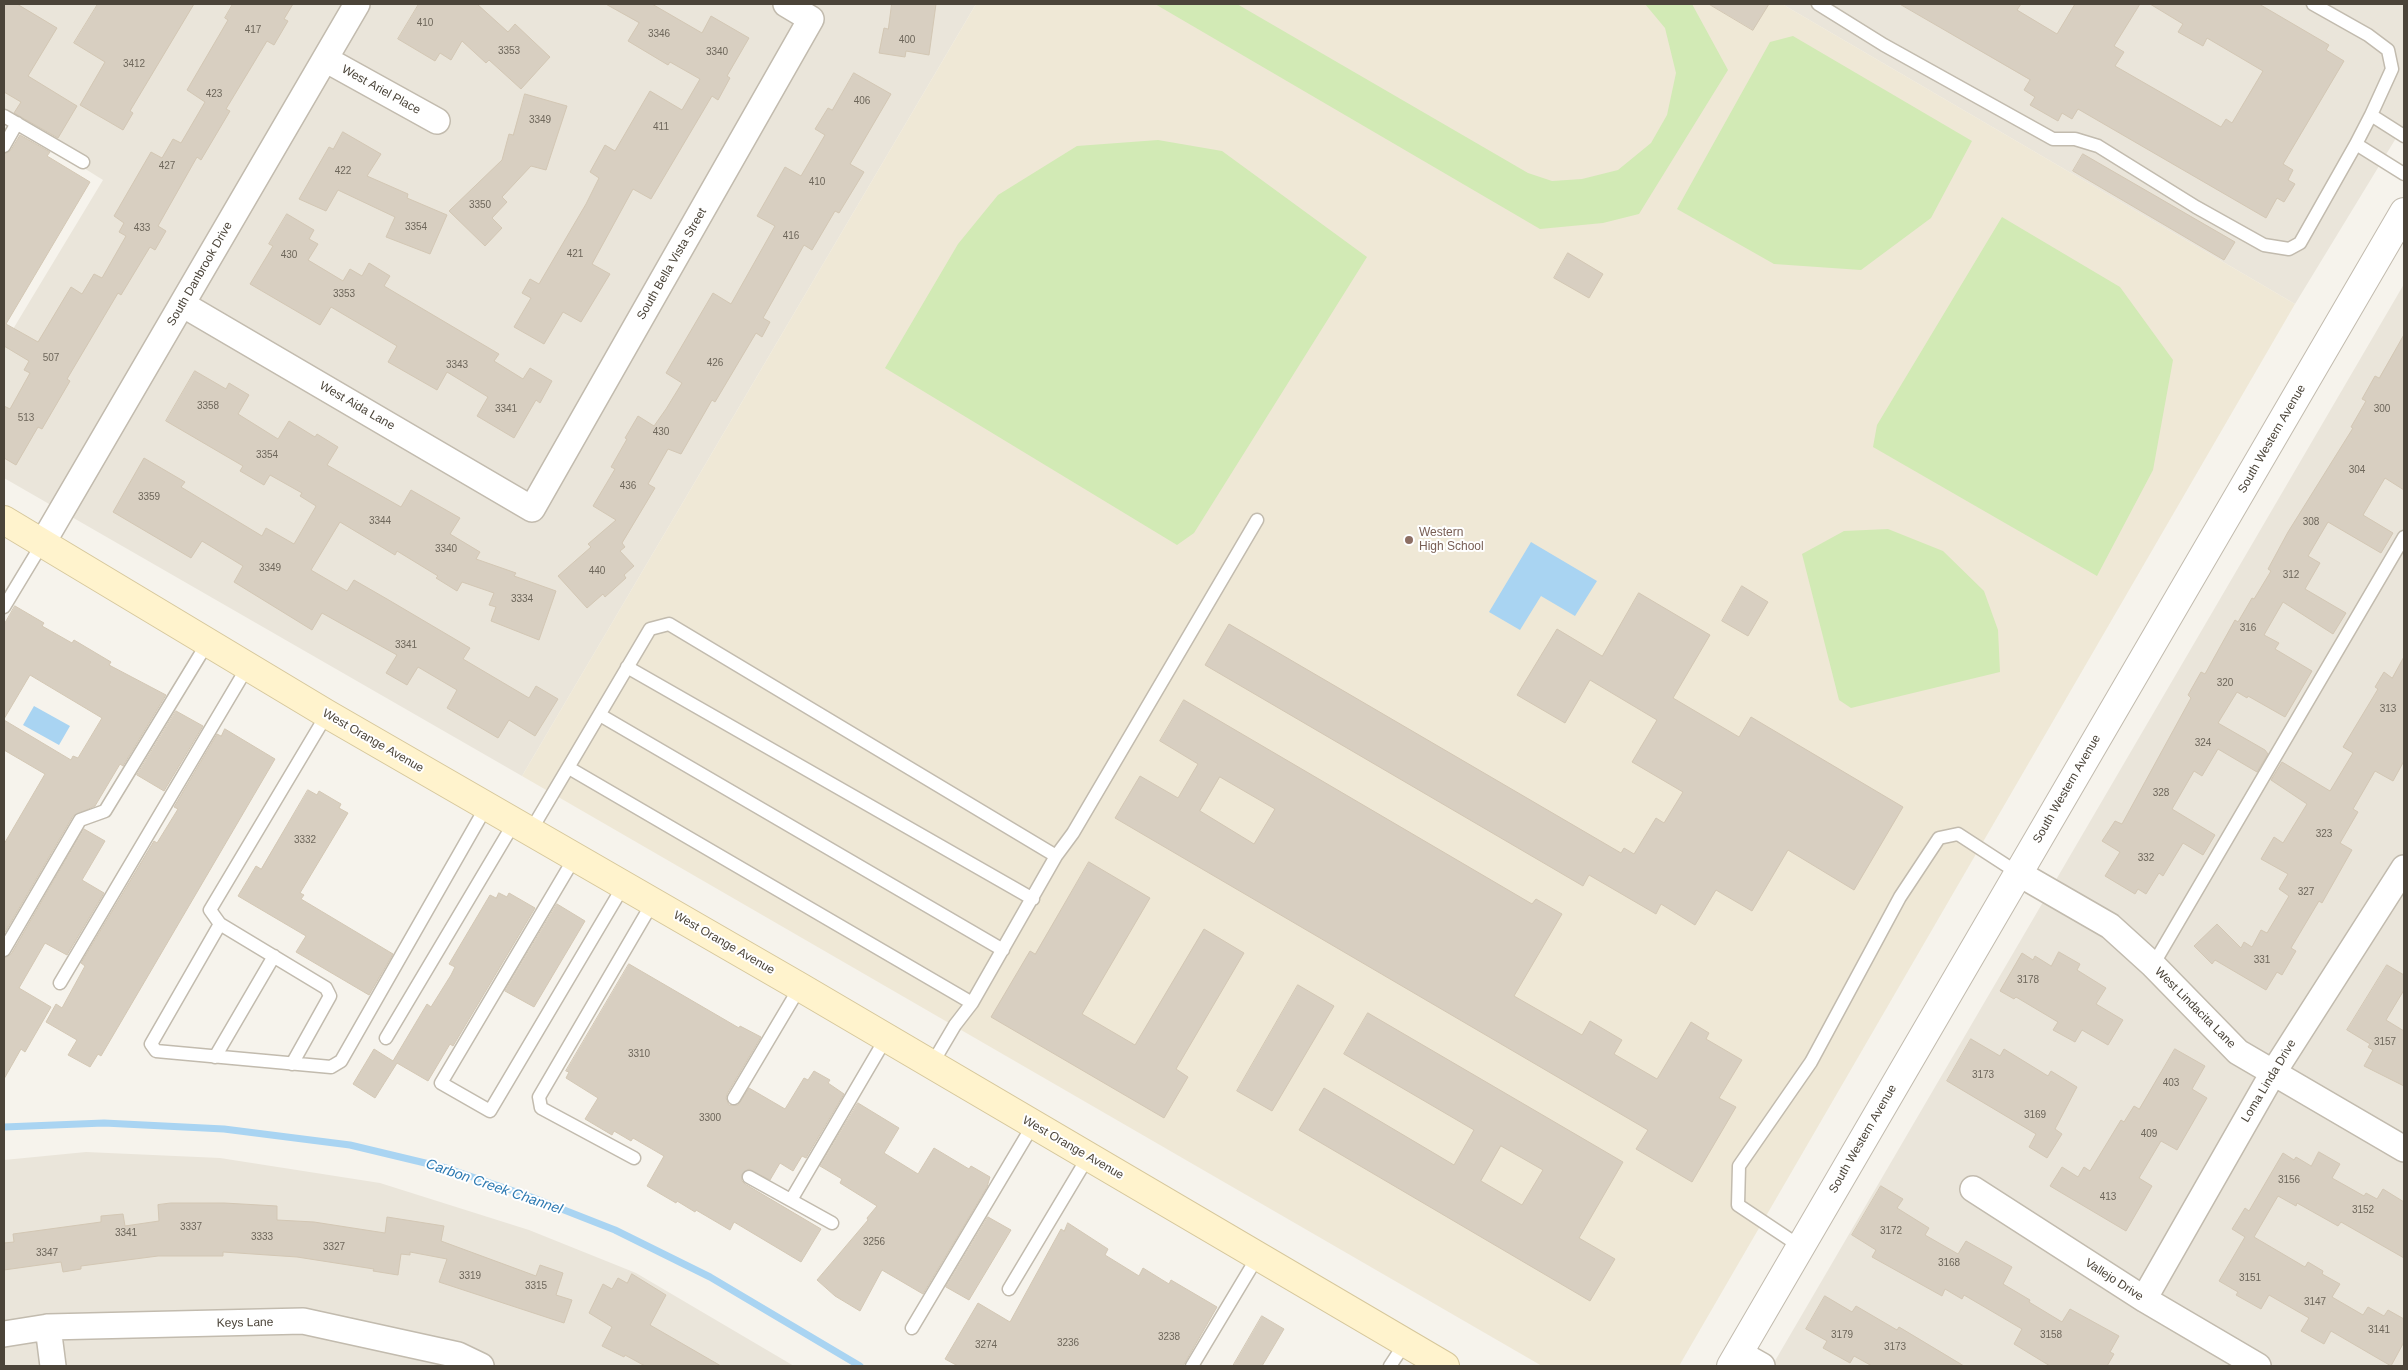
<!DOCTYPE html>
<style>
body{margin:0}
#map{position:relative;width:2408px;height:1370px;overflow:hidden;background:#f6f3ec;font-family:Helvetica,sans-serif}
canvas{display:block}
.frame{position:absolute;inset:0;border:5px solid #4b4439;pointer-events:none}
</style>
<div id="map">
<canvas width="2408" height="1370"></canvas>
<div class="frame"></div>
</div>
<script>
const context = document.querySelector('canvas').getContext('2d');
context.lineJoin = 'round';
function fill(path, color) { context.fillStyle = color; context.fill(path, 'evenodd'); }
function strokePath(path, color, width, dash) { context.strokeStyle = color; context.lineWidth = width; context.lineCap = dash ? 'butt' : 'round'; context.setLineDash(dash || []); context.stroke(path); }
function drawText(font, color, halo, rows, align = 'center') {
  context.font = font + ' Helvetica,sans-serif'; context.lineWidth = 4; context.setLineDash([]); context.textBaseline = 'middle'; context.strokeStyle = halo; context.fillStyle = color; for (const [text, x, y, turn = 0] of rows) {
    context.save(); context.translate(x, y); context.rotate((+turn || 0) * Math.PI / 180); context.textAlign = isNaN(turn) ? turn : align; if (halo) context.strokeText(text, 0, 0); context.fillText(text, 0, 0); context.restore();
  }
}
fill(new Path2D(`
 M4,4H976L522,776L4,478V344L103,180L4,118Z
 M1782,4H2404V125L2295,304Z
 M2404,284V1366H1772Z
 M86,1152L220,1158L380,1183L529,1230L636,1273L794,1366H4V1160Z`), '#eae5da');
fill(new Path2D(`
 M976,4H1782L2295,304L1679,1366H1542L522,776Z`), '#efe8d6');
fill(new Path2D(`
 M1155,4H1237L1528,173L1552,181L1582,179L1618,170L1651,143L1667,115L1676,73L1665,28L1645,4H1692L1728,70L1639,214L1603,223L1540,229Z
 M1793,36L1972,141L1931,218L1861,270L1774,264L1677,209L1770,42Z
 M1158,140L1222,151L1367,257L1194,533L1177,545L885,368L958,244L998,195L1077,146Z
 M2002,217L2120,287L2173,360L2153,470L2097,576L1873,447L1877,425Z
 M1888,529L1943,551L1984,591L1998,630L2000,672L1851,708L1839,700L1802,554L1844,531Z`), '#d2eab5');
fill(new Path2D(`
 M1531,542L1597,581L1575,616L1541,596L1520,630L1489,612Z
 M34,706L70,726L59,745L23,725Z`), '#a9d4f2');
strokePath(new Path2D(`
 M4,1127L104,1123L224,1129L350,1145L446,1168L531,1197L615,1230L710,1277L860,1366`), '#a9d4f2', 7);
const building = new Path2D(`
 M4,4H17L57,28L28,76L77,106L58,138L14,113L21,102L4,92Z
 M98,4H194L130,111L133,113L123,130L80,105L105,62L74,43Z
 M233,4H293L284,19L288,21L274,45L267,41L226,109L230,111L201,160L197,157L158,226L166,231L155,250L150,247L121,295L118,293L67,379L70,381L42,429L38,427L16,465L4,458V406L10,409L30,373L24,370L29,361L4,346V154L11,150L20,135L50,152L47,156L90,182L6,324L38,342L71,287L82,294L94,274L102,278L126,236L119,232L124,223L114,216L151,152L162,158L173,139L181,143L205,102L187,90L228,20L225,18Z
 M419,4H477L508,32L515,24L550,57L521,89L489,60L486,63L462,41L451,60L440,53L435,61L398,39Z
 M606,4H652L702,33L711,16L749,38L727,76L730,78L718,100L712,96L651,199L633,189L592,264L610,274L581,322L563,312L544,344L514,327L531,298L522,293L530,279L539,284L586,204L599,178L590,172L605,145L615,151L650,91L682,110L700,79L670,62L668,65L628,41L639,23Z
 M892,4H936L929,55L906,51L905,57L879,53L884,28L888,29Z
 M1709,4H1769L1753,30Z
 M1900,4H2021L2017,10L2057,34L2075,4H2140L2114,46L2124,52L2115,66L2221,127L2226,119L2232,123L2263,71L2207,38L2203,46L2178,32L2183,24L2150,4H2259L2329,45L2326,50L2344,61L2283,164L2293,170L2288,180L2295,184L2284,202L2277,198L2266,218L2078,109L2072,119L2062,113L2058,121L2030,105L2035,97L2024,90L2030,80Z
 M854,73L891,94L850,164L864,172L839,213L835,211L812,250L804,245L763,318L770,322L762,337L756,333L715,402L712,400L681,454L668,449L648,484L655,488L622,543L625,547L620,551L634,566L624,575L626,578L605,597L603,594L587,608L558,576L591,547L588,544L616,520L593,506L615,469L611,467L627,439L625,438L638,416L654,426L666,409L682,383L666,373L713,293L731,304L775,226L757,216L785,167L801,176L825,135L815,129L828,108L832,110Z
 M525,94L567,106L546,170L531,166L502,197L507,202L492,218L502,228L485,246L449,211L502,160L509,134L513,135Z
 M343,132L381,154L367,176L408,194L407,198L447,215L430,254L386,237L395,217L338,190L326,211L299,199L329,147L333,149Z
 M2083,154L2235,242L2224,260L2073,171Z
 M287,214L314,230L309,239L318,244L308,260L343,281L350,269L362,276L369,263L390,276L384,286L499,354L494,361L523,379L530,368L552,381L540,403L536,400L514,438L477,416L488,397L447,372L437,390L388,362L397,346L331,307L320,325L250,284L273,246L269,244Z
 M1568,253L1603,274L1589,298L1554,278Z
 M2404,335V490L2385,478L2363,515L2393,533L2381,553L2328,522L2308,556L2320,563L2305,589L2346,613L2333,634L2283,602L2264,635L2279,643L2275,649L2312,671L2285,717L2248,696L2247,698L2237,692L2218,723L2265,750L2268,754L2257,772L2218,749L2202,776L2194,771L2172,809L2215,835L2203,855L2183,843L2163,876L2159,873L2146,894L2138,889L2135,894L2105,876L2120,852L2102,841L2115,821L2122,824L2191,698L2188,695L2201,672L2205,674L2235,620L2238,622L2252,598L2254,599L2271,571L2268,569L2288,532L2353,428L2351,427L2366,401L2362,399L2375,376L2379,378Z
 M195,371L226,389L229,383L249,395L238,414L278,439L289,421L315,437L317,434L338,447L327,465L401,507L411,490L460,518L450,534L480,552L476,559L516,573L514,576L556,591L539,640L491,621L496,607L489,605L494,593L462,582L457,591L436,578L438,576L397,551L395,555L340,522L311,570L347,591L354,580L387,599L470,648L463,659L529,698L536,686L558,699L535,736L509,720L498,738L447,708L457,690L418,667L407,685L386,673L397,655L322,613L312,630L234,582L243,566L202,541L191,558L113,512L144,458L185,482L181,487L262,536L266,528L294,544L315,508L316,506L300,496L302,493L270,475L264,485L240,471L243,466L166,421Z
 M1742,586L1768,602L1748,636L1722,621Z
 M1639,593L1710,635L1673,698L1739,737L1751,717L1903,807L1854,890L1788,850L1752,911L1716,890L1695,925L1661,904L1656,914L1589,875L1583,886L1205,665L1229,624L1621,853L1624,848L1634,854L1656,818L1664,823L1683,792L1632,762L1657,720L1590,680L1565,723L1517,695L1557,629L1602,656Z
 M15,606L44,623L42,626L72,643L74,640L111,662L109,665L166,695L123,766L120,764L95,806L73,816L4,934V844L45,774L4,750V720L71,760L73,756L78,758L102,718L30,675L4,719V625Z
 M2404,657V761L2393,781L2375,771L2353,809L2358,812L2340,843L2352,850L2322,903L2319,901L2291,948L2296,951L2282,975L2277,972L2266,990L2215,960L2212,964L2194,946L2217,924L2241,948L2244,942L2252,947L2261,930L2267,933L2289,896L2279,889L2288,874L2261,859L2274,837L2283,843L2307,804L2271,780L2282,762L2330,791L2353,753L2343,747L2378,689L2375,687L2384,672L2392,678Z
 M1184,700L1532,904L1536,899L1562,914L1514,996L1582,1035L1590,1021L1622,1040L1614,1054L1657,1079L1691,1022L1709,1033L1706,1039L1742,1060L1719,1098L1736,1107L1692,1182L1636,1149L1648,1130L1115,818L1140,776L1178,798L1198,764L1160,741ZM1220,777L1275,809L1254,844L1200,811Z
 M176,711L203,726L164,791L137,775Z
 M225,729L275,759L101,1056L98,1054L90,1067L68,1055L77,1040L46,1022L56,1004L62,1008L85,966L81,963L154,841L157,843L178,809L174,807L217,734L221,736Z
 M308,790L317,795L319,791L341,804L339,808L348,813L300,893L304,895L301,899L393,954L369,995L296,952L306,936L238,896L256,866L261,869Z
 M84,829L105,841L82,880L104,893L67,955L45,943L19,988L51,1007L25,1052L21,1049L4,1079V958L11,954Z
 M1089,862L1150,898L1082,1014L1135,1045L1204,929L1244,953L1176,1069L1188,1077L1164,1118L991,1017L1030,951L1035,954Z
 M499,893L507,897L509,893L535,908L453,1046L450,1044L428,1081L397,1063L375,1098L353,1084L374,1049L393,1061L427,1004L431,1007L451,975L455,967L449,964L490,895L496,898Z
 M557,904L585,921L534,1007L505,991Z
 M2059,952L2080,964L2077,970L2106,988L2096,1004L2123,1020L2108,1045L2082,1030L2075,1042L2053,1030L2058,1022L2016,997L2014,999L2000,991L2022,953L2033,960L2035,956L2051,966Z
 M629,964L739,1028L740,1026L761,1037L727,1094L726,1098L729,1105H738L749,1088L785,1109L804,1078L808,1080L814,1071L830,1080L828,1083L844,1094L806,1158L802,1156L793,1171L780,1163L770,1180L749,1169L742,1174V1181L745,1184L821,1229L801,1262L734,1222L730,1230L696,1210L695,1212L677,1201L676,1203L647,1186L664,1156L633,1138L631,1141L614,1131L612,1135L585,1119L598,1098L566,1078L569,1072L566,1071Z
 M2387,965L2404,975V990L2386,1020L2404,1031V1086L2364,1066L2373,1050L2368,1047L2370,1044L2347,1030Z
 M1298,985L1334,1006L1272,1111L1237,1091Z
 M1368,1013L1623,1162L1579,1238L1615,1259L1590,1301L1299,1130L1324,1088L1454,1165L1474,1130L1344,1054ZM1501,1146L1543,1170L1522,1205L1481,1181Z
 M1971,1039L2000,1056L2004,1049L2048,1076L2051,1071L2077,1087L2055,1129L2062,1134L2047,1158L2029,1147L2036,1134L1947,1081Z
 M2175,1049L2205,1066L2192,1089L2207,1098L2177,1150L2161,1141L2139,1178L2152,1186L2126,1231L2050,1186L2062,1167L2078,1177L2084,1167L2090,1171L2121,1120L2124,1122L2134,1106L2139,1109Z
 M858,1103L899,1128L884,1153L918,1174L934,1148L969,1169L971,1166L990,1177L987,1187L923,1294L882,1270L860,1311L835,1296L817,1280L868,1220L867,1218L877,1206L840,1183L842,1179L820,1166Z
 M2319,1152L2340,1164L2332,1178L2364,1196L2366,1193L2377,1199L2383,1189L2404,1202V1258L2341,1222L2338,1226L2297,1203L2296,1206L2278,1196L2254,1237L2305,1267L2308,1262L2323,1271L2322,1274L2340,1284L2332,1297L2363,1315L2368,1307L2384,1316L2388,1310L2404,1319V1342L2391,1366L2331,1331L2324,1344L2301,1331L2309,1318L2269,1295L2261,1309L2236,1295L2238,1292L2219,1281L2245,1237L2232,1229L2245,1208L2249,1211L2283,1153L2294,1160L2296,1157L2311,1166Z
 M1881,1186L1903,1199L1897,1208L1929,1228L1925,1235L1958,1254L1966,1241L2012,1267L2003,1284L2030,1300L2029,1302L2062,1322L2070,1309L2119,1336L2110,1352L2114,1354L2107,1366H2050L2014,1344L2022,1329L1964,1295L1962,1299L1945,1289L1942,1296L1872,1257L1876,1250L1852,1235Z
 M171,1203H224L277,1206V1220L314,1222L385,1233L387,1217L444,1226L441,1241L536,1276L540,1265L563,1273L556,1295L572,1300L564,1323L439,1282L447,1259L410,1252V1255L401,1254L398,1275L373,1271L374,1269L297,1257L223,1252V1256H158L81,1266V1269L63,1272L61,1262L4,1270V1243L14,1242L13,1234L101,1222V1216L123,1214L125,1226L159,1221L158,1205Z
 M988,1217L1011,1230L969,1300L946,1287Z
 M1068,1223L1108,1249L1105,1255L1139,1276L1143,1268L1169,1284L1171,1280L1217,1307L1183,1366H958L945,1359L978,1303L1010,1322L1061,1229L1064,1231Z
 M632,1274L666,1295L650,1325L721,1366H645L625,1355L624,1357L602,1346L612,1327L589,1313L603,1284L612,1289L618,1278L627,1283Z
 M1825,1296L1852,1312L1856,1306L1897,1330L1899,1327L1964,1366H1872L1854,1356L1850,1363L1823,1348L1827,1341L1806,1329Z
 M1262,1316L1284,1329L1262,1366H1233Z`);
fill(building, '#d8cfc1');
strokePath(building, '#d3c7b4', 1);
const service = new Path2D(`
 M1818,4L1884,45L2053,139H2075L2098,146L2196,207L2264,245L2289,249L2300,243L2356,144L2404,174
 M2313,4L2368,35L2388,50L2392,69L2371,115L2404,136
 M4,116L83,162
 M2356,144L2371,115
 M4,146L17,123
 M4,607L42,544
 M627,667L1033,899
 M327,714L210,910L220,924L151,1044L156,1051L331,1067L341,1061L486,807
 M600,715L1003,950
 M569,768L972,1003
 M530,832L650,629L669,624L1056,856L972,1003L955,1025L932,1064
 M1056,856L1073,833L1257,520
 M575,857L441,1083L490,1111L624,885
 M220,924L326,988L330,996L292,1064
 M4,950L80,820L105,811L208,642
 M2153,965L2404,537
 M60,983L248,666
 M386,1038L514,823
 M215,1057L274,956
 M734,1098L800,987
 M634,1158L541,1108L539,1097L653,902
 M749,1177L832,1223
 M791,1200L886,1038
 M1801,1247L1738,1205L1739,1166L1811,1062L1900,897L1939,838L1958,834L2018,873
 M1009,1289L1088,1157
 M912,1328L1033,1125
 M1192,1366L1258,1256
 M1390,1366L1405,1343`);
const minor = new Path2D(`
 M325,59L437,121
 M182,304L532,509L811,19L786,4
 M42,544L357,4
 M2018,873L2110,926L2153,965L2238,1052L2404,1149
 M1973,1189L2144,1299L2258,1366
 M2144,1299L2273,1073L2404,868
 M48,1327L53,1366
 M4,1334L48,1327L303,1321L458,1355L481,1366
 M1739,1353L1762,1366`);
const tertiary = new Path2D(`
 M1731,1366L2404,212`);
const secondary = new Path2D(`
 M4,520L327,714L800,987L1445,1366`);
strokePath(service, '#c2bbae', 15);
strokePath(minor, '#c2bbae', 28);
strokePath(tertiary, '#c2bbae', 30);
strokePath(secondary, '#d6c79b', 30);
strokePath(service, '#fff', 12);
strokePath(minor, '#fff', 25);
strokePath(tertiary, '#fff', 28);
strokePath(secondary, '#fff3cd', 28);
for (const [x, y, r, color] of [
 [1409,540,5,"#8d6e63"]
]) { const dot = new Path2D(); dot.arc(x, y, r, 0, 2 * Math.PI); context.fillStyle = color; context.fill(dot); strokePath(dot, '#fff', 2); }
drawText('10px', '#6e675b', null, [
 ["410",425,23],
 ["417",253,30],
 ["3346",659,34],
 ["400",907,40],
 ["3353",509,51],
 ["3340",717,52],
 ["3412",134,64],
 ["423",214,94],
 ["406",862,101],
 ["3349",540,120],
 ["411",661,127],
 ["427",167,166],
 ["422",343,171],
 ["410",817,182],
 ["3350",480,205],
 ["3354",416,227],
 ["433",142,228],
 ["416",791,236],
 ["421",575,254],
 ["430",289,255],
 ["3353",344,294],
 ["507",51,358],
 ["426",715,363],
 ["3343",457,365],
 ["3358",208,406],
 ["3341",506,409],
 ["300",2382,409],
 ["513",26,418],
 ["430",661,432],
 ["3354",267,455],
 ["304",2357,470],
 ["436",628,486],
 ["3359",149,497],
 ["3344",380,521],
 ["308",2311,522],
 ["3340",446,549],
 ["3349",270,568],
 ["440",597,571],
 ["312",2291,575],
 ["3334",522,599],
 ["316",2248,628],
 ["3341",406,645],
 ["320",2225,683],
 ["313",2388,709],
 ["324",2203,743],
 ["328",2161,793],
 ["323",2324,834],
 ["3332",305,840],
 ["332",2146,858],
 ["327",2306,892],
 ["331",2262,960],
 ["3178",2028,980],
 ["3157",2385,1042],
 ["3310",639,1054],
 ["3173",1983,1075],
 ["403",2171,1083],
 ["3169",2035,1115],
 ["3300",710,1118],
 ["409",2149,1134],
 ["3156",2289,1180],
 ["413",2108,1197],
 ["3152",2363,1210],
 ["3337",191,1227],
 ["3172",1891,1231],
 ["3341",126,1233],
 ["3333",262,1237],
 ["3256",874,1242],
 ["3327",334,1247],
 ["3347",47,1253],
 ["3168",1949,1263],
 ["3319",470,1276],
 ["3151",2250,1278],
 ["3315",536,1286],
 ["3147",2315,1302],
 ["3141",2379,1330],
 ["3179",1842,1335],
 ["3158",2051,1335],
 ["3238",1169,1337],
 ["3236",1068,1343],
 ["3274",986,1345],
 ["3173",1895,1347]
]);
drawText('12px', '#4b4439', '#fff', [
 ["West Ariel Place",381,90,29],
 ["South Bella Vista Street",672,264,-60],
 ["South Danbrook Drive",200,274,-60],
 ["West Aida Lane",357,406,30],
 ["South Western Avenue",2272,439,-60],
 ["West Orange Avenue",373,741,30],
 ["South Western Avenue",2067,789,-60],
 ["West Orange Avenue",724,943,30],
 ["West Lindacita Lane",2195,1008,45],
 ["Loma Linda Drive",2269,1081,-59],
 ["South Western Avenue",1863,1139,-60],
 ["West Orange Avenue",1073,1148,30],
 ["Vallejo Drive",2114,1280,33],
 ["Keys Lane",245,1323,-1]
]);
drawText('12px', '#785e54', '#fff', [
 ["Western",1419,533],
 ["High School",1419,547]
], 'left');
drawText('italic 14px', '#2e7ab2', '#fff', [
 ["Carbon Creek Channel",494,1187,19]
]);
</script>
